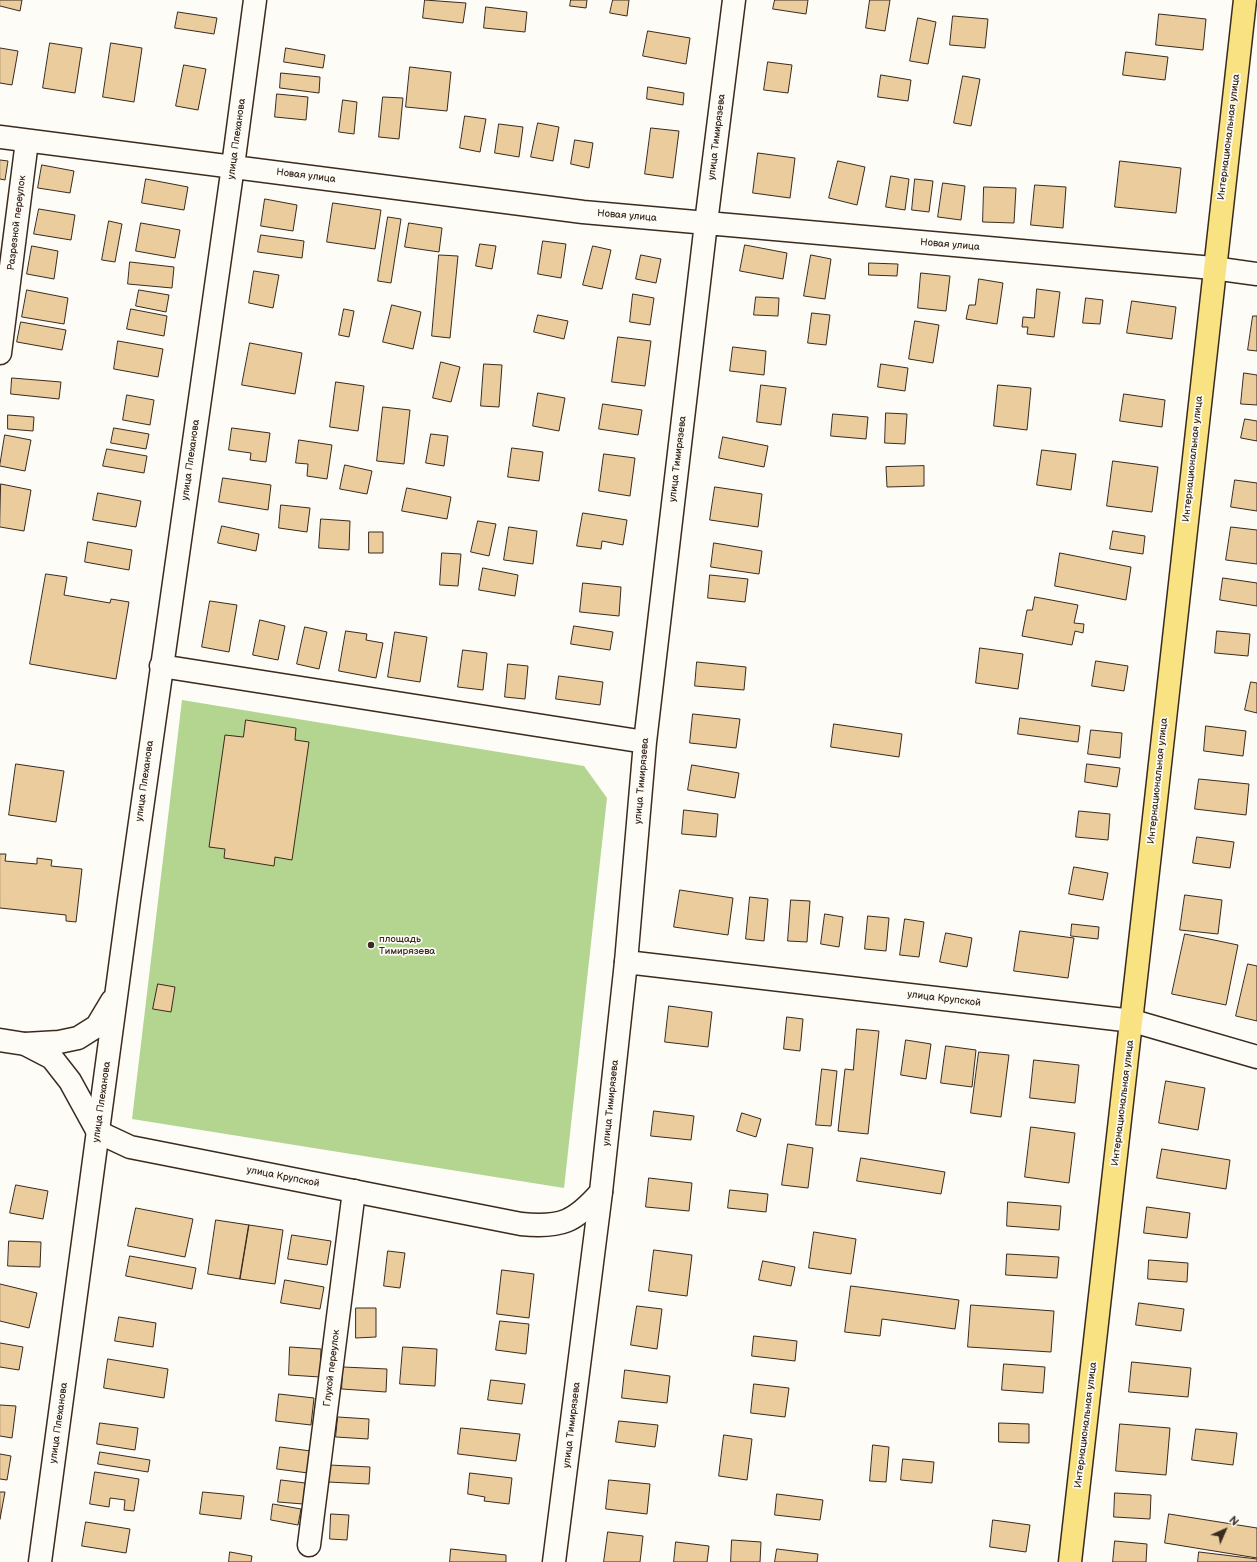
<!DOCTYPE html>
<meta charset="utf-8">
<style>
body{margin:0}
#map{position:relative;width:1257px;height:1562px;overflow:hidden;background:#fdfcf7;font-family:"Balsamiq Sans",sans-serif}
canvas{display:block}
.north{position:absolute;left:1205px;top:1510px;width:40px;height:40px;-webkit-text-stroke:3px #fdfcf7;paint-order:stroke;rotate:45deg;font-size:11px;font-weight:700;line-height:16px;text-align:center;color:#3b2a1e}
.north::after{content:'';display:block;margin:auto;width:14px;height:18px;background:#3b2a1e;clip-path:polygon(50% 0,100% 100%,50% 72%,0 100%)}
</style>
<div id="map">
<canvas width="1257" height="1562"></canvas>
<div class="north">N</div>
</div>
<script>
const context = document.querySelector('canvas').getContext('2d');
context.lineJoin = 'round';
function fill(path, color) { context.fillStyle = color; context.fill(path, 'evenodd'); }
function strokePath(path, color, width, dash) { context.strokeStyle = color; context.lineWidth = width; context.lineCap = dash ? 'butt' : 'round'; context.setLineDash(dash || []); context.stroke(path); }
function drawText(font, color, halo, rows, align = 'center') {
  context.font = font + ' "Balsamiq Sans",sans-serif'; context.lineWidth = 3.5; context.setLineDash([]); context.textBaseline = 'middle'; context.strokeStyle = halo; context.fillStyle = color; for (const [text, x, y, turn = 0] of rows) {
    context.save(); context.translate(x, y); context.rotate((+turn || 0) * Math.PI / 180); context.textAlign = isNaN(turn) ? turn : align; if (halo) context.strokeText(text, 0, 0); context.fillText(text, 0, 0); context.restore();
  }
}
fill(new Path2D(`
 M182,700L584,766L607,798L564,1188L132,1119Z`), '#b3d590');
const building = new Path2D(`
 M0,0H22L20,11L0,6Z
 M425,0L466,3L463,23L423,18Z
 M571,0H587L586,8L570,6Z
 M613,0H629L627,16L610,13Z
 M775,0H808L806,14L773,9Z
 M870,0H890L885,31L866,28Z
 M486,7L527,12L525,32L484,28Z
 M178,12L217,18L214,34L175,28Z
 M1159,14L1206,19L1203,50L1156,45Z
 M953,16L988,19L985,48L950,45Z
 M918,18L936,22L928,64L910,61Z
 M648,31L690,38L686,64L643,56Z
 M50,43L82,48L75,93L43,88Z
 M111,43L142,48L134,102L103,97Z
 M0,48L18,51L12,85L0,83Z
 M286,48L325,55L323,68L284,62Z
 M1126,52L1168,57L1165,80L1123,75Z
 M768,62L792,65L788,93L764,90Z
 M184,65L206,69L198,110L176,106Z
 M410,67L451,72L447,111L406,107Z
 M281,73L320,77L319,93L280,88Z
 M881,75L911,80L908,101L878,97Z
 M963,76L980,79L971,126L954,123Z
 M648,87L684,93L683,105L647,99Z
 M277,94L308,97L306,120L275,117Z
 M383,97L403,98L399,139L379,137Z
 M343,100L357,102L354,134L339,132Z
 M465,116L486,119L480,152L460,148Z
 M538,123L559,127L553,161L531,157Z
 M499,124L523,127L519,157L495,153Z
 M651,128L679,131L673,178L645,174Z
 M575,140L593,143L589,168L571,164Z
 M758,153L795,158L790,198L753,193Z
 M0,160L8,161L5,180L0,179Z
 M838,161L865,167L857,205L829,198Z
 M1120,161L1181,168L1176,213L1115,207Z
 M42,165L74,171L70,193L38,188Z
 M891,176L909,179L905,210L886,207Z
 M146,179L188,187L184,210L142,203Z
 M915,179L933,181L929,212L912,210Z
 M943,183L965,186L961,220L938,217Z
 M1035,185L1066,187L1063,228L1031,225Z
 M984,187L1016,188L1014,223L983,222Z
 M265,199L297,205L293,231L261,226Z
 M333,203L381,210L375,249L327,242Z
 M39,209L75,215L71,240L34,234Z
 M388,217L401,219L391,283L378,281Z
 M109,221L122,224L115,262L102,260Z
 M141,223L180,230L175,258L136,251Z
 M409,223L442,228L439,252L405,247Z
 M261,235L304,241L302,258L258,252Z
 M543,241L566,244L561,278L538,274Z
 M480,244L496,246L492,269L476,266Z
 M745,245L787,253L783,279L740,271Z
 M32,246L58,251L54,279L27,274Z
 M593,246L611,250L602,289L583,285Z
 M439,255L458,256L450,338L432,336Z
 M641,255L661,259L656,283L636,279Z
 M811,255L831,259L825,299L804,296Z
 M130,262L174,267L172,288L128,284Z
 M869,263L898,264L897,276L869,275Z
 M254,271L279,275L273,308L249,303Z
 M921,273L950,276L946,311L918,308Z
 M979,279L1003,283L997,324L966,319L969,305H975Z
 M1037,289L1060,292L1054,337L1027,334L1028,327H1022L1023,317L1034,318Z
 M27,290L68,298L64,324L22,317Z
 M139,290L169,295L166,312L136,306Z
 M633,294L654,298L650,325L630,322Z
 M756,297L779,298L778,316L754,315Z
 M1086,298L1103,300L1100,324L1083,323Z
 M1132,301L1176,307L1172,339L1127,333Z
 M392,305L421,312L413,349L383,342Z
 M131,309L167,316L164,336L127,329Z
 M344,309L354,311L349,337L339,335Z
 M812,313L830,315L826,345L808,343Z
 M538,315L568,321L564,339L534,332Z
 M1253,316H1257V351L1248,350Z
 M915,321L939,325L933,363L909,359Z
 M21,322L66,330L62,350L17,342Z
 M618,337L651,341L645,386L612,382Z
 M118,341L163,349L158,377L114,369Z
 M250,343L302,353L295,394L242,385Z
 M733,347L766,351L764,375L730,371Z
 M441,362L460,367L451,402L433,398Z
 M484,364L502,365L499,407L481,406Z
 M881,364L908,368L905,391L878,387Z
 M1244,373L1257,375V405L1241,404Z
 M12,378L61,382L59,399L11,394Z
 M336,382L364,386L358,431L330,427Z
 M761,385L786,388L781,425L757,422Z
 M998,385L1031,388L1027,430L994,426Z
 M538,393L565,398L559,431L533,426Z
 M1124,394L1165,400L1162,427L1120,421Z
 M127,395L154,400L150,425L123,420Z
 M603,404L642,410L638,435L599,429Z
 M383,407L410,410L404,464L377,461Z
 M886,413L907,414L905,444L885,443Z
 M833,414L868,417L866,439L831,436Z
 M8,415L34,417L33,431L8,429Z
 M1245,419L1257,421V441L1241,438Z
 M114,428L149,434L146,449L111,443Z
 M232,428L270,433L266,462L250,460L251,453L229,450Z
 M431,434L448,436L444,466L426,463Z
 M5,435L31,440L25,471L0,466Z
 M723,437L768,446L764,467L719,458Z
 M299,440L332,445L327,479L307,476L308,464L296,463Z
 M512,448L543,452L539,481L508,477Z
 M107,449L147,456L144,473L103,466Z
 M1042,450L1076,454L1071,490L1037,485Z
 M604,454L635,458L630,496L599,491Z
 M1113,461L1158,467L1152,512L1107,506Z
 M345,465L372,471L367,494L340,489Z
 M924,466V486L887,487L886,467Z
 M223,478L271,485L268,510L219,502Z
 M1235,480L1257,483V511L1231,507Z
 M1,484L31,490L24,531L0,527Z
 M715,487L762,494L758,527L710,520Z
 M407,488L451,497L447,519L402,511Z
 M98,493L141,501L136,527L93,520Z
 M281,505L310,508L307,532L279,528Z
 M583,513L627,520L623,545L602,541L601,549L577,546Z
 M321,519L350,521L349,550L319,548Z
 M478,521L496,524L489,556L471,552Z
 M222,526L259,534L256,551L218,543Z
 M509,527L537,531L533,564L504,560Z
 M1231,527L1257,530V564L1226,560Z
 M1113,531L1145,536L1143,554L1110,549Z
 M369,532H383V553H369Z
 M88,542L132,550L129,570L85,562Z
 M714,543L762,551L759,574L711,567Z
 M442,553L461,554L458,586L440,585Z
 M1060,553L1131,567L1126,600L1055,586Z
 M483,568L518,575L515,596L479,590Z
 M46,574L67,577L64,595L110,603L111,599L129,602L116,679L30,664Z
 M710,575L748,579L745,602L708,598Z
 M1223,578L1257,583V606L1220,600Z
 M583,583L621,587L619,616L580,612Z
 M1035,597L1078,605L1074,623L1084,624L1083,633L1075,631L1072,645L1022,636L1027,610H1032Z
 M210,601L237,605L229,652L202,647Z
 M260,620L285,626L278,660L253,655Z
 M574,626L613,632L610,650L571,644Z
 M305,627L327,632L319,669L297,664Z
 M346,631L367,634L366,640L383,643L376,678L339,671Z
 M1217,631L1250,634L1248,656L1215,653Z
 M395,632L427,637L420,682L388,677Z
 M980,648L1023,654L1018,689L976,683Z
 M463,650L487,653L483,690L458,687Z
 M1096,661L1128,666L1124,691L1092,686Z
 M697,662L746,667L744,690L695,686Z
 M508,664L528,666L525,699L505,697Z
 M559,676L603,682L600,705L556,699Z
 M1251,682L1257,683V713L1245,710Z
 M693,714L740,719L736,748L690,743Z
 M1020,718L1080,726L1078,742L1018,734Z
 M246,720L296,728L295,740L309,742L292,860L275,857L274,866L224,858L225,849L209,847L225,735L243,737Z
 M834,724L902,734L899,757L831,747Z
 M1206,726L1246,731L1243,756L1204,751Z
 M1091,730L1122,733L1120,758L1088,754Z
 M16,764L64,771L56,822L9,815Z
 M1087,764L1120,768L1117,787L1085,782Z
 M692,765L739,773L735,798L688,790Z
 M1199,779L1249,784L1246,815L1195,809Z
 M684,810L718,814L716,837L682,834Z
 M1079,811L1110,814L1108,840L1076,837Z
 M1197,837L1234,842L1230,868L1193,863Z
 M0,854H6L5,861L37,864V858L52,860L51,866L82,869L76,922L66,921V915L0,908Z
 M1074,867L1108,873L1103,900L1069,894Z
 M680,890L733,898L728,935L674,927Z
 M1185,895L1222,900L1218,934L1180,930Z
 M750,897L768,899L764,941L746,939Z
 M791,900L810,901L807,942L788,941Z
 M825,914L843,917L839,947L821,944Z
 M868,916L889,918L886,951L865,949Z
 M905,919L924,922L919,957L900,955Z
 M1072,924L1099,927L1098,939L1071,936Z
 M1020,931L1074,938L1068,978L1014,971Z
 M946,933L972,938L967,967L940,962Z
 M1185,934L1238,945L1226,1005L1172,994Z
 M1248,964L1257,966V1021L1236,1016Z
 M158,984L175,987L171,1012L153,1009Z
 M669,1006L712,1012L708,1047L665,1042Z
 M787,1017L803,1019L800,1051L784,1049Z
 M857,1029L879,1031L868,1134L838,1131L845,1069L853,1070Z
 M906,1040L931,1044L926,1079L901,1075Z
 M946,1046L976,1050L972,1087L941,1083Z
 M979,1052L1009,1055L1001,1117L971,1113Z
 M1034,1060L1079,1065L1075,1103L1030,1098Z
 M822,1069L837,1071L831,1126L816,1125Z
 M1166,1081L1205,1088L1198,1130L1159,1123Z
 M654,1111L694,1116L691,1140L651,1136Z
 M742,1113L761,1119L756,1137L737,1131Z
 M1031,1127L1075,1133L1069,1183L1025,1177Z
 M788,1144L813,1148L808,1188L782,1185Z
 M1162,1149L1230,1160L1226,1189L1157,1178Z
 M861,1158L945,1172L941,1194L857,1181Z
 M649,1178L692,1183L689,1211L646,1207Z
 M16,1185L48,1191L43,1219L10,1213Z
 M730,1190L768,1194L766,1212L728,1208Z
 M1008,1202L1061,1206L1059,1230L1007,1226Z
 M1147,1207L1190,1213L1187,1238L1144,1233Z
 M136,1208L193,1219L185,1257L128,1246Z
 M216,1220L249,1225L240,1279L208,1274Z
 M249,1225L283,1230L275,1284L240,1279Z
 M814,1232L856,1239L851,1274L809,1268Z
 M292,1235L331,1241L327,1265L288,1259Z
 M9,1241L41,1242L40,1267L8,1266Z
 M654,1250L692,1255L687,1296L649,1291Z
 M388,1251L405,1253L400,1288L384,1286Z
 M1007,1254L1059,1257L1057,1278L1006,1275Z
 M130,1256L196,1268L192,1289L126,1276Z
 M1149,1260L1188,1263L1187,1282L1148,1279Z
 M763,1261L795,1267L791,1286L759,1280Z
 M502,1270L534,1274L529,1318L497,1314Z
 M285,1280L324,1287L320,1309L281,1303Z
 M0,1284L37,1293L29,1328L0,1321Z
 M851,1286L959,1300L955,1329L882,1319L880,1336L845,1332Z
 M1139,1303L1184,1309L1181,1331L1136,1325Z
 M971,1305L1054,1311L1051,1352L968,1347Z
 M637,1306L662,1309L657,1349L631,1345Z
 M356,1308H376V1337L356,1338Z
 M119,1317L156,1323L153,1347L115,1341Z
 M500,1321L529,1324L526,1354L496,1350Z
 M754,1336L797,1341L795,1361L752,1356Z
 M0,1343L23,1347L19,1370L0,1367Z
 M290,1347L321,1349L320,1377L289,1375Z
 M403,1347L437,1349L435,1386L400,1384Z
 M108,1359L168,1369L164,1398L104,1388Z
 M1132,1362L1191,1368L1188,1397L1129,1392Z
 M1004,1364L1045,1367L1043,1393L1002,1390Z
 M343,1367L387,1369L386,1392L342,1389Z
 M625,1370L670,1376L667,1403L622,1398Z
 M491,1380L525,1384L522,1404L488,1400Z
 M754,1384L789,1388L785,1417L751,1413Z
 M279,1394L314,1398L311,1425L276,1421Z
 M0,1405L16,1406L12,1438L0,1436Z
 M338,1417L369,1419L368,1439L336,1437Z
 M619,1421L658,1425L655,1447L616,1442Z
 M100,1423L138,1428L135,1450L97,1444Z
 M999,1423L1029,1424V1443L999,1442Z
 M1120,1424L1170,1428L1166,1475L1116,1471Z
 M461,1428L520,1434L516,1461L458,1454Z
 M1196,1429L1237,1433L1233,1465L1192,1460Z
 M724,1435L752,1439L747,1480L719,1476Z
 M873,1445L889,1447L886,1482L870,1481Z
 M280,1447L311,1451L308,1473L277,1469Z
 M100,1452L150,1460L148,1472L98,1464Z
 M0,1454L11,1456L7,1480L0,1479Z
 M903,1459L934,1462L932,1483L901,1480Z
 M329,1465L370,1467L369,1484L328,1482Z
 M95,1472L139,1479L134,1511L124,1510L125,1500L110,1498L109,1507L90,1504Z
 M470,1473L512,1478L509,1504L484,1501L485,1497L468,1494Z
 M281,1480L305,1483L303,1504L278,1502Z
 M609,1480L650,1484L647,1514L606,1509Z
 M0,1492H5L0,1519Z
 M203,1492L244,1496L241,1519L200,1514Z
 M1115,1493L1151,1495L1150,1519L1114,1517Z
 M777,1494L823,1500L820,1520L775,1515Z
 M273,1504L301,1509L298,1525L271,1520Z
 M331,1514L349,1515L347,1540L330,1539Z
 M1169,1514L1257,1528V1558L1165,1543Z
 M993,1520L1030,1525L1026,1552L990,1547Z
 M86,1522L130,1529L126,1553L82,1546Z
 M608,1532L643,1536L640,1562H604Z
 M732,1540L761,1542L760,1562H731Z
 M1115,1541L1147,1544L1146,1562H1113Z
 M676,1542L709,1546L707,1562H674Z
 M451,1549L506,1555V1562H450Z
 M777,1549L818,1554L817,1562H775Z
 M230,1552L252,1556L251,1562H229Z
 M1199,1552L1257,1559V1562H1198Z`);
fill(building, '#eacc9d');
strokePath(building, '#3b2a1e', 1);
const street = new Path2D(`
 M0,137L583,212L1213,268L1257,274
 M0,353L27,141
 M161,666L645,742
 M626,962L645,742L706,223L734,0
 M1133,1021L1257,1057
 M25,1044L59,1042L78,1038L97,1026L112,1001
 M309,1545L354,1191
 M40,1562L129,900L233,166L255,0
 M554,1562L601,1192`);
const secondary = new Path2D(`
 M0,1040L25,1044L52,1058L70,1081L98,1132L130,1147L521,1224C561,1228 575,1222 601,1192L626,962L1133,1021`);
const primary = new Path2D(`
 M1070,1562C1133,1042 1183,520 1245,0`);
strokePath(street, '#3b2a1e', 25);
strokePath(secondary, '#3b2a1e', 25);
strokePath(primary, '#3b2a1e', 25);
strokePath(street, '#fdfcf7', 22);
strokePath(secondary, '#fdfcf7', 22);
strokePath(primary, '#f8e281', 22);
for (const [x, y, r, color] of [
 [371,945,4,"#3b2a1e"]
]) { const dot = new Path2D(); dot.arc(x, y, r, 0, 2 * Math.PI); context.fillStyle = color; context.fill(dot); strokePath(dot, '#fdfcf7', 1.5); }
drawText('10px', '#3b2a1e', '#fdfcf7', [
 ["улица Тимирязева",717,137,-83],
 ["Интернациональная улица",1229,137,-83],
 ["улица Плеханова",237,139,-82],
 ["Новая улица",306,176,7],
 ["Новая улица",627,216,5],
 ["Разрезной переулок",17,223,-83],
 ["Новая улица",950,245,5],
 ["улица Тимирязева",678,459,-83],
 ["Интернациональная улица",1193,459,-84],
 ["улица Плеханова",191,460,-82],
 ["улица Плеханова",145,781,-82],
 ["улица Тимирязева",642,781,-85],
 ["Интернациональная улица",1158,781,-84],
 ["улица Крупской",944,999,7],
 ["улица Плеханова",102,1102,-82],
 ["улица Тимирязева",611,1103,-84],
 ["Интернациональная улица",1123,1103,-83],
 ["улица Крупской",283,1177,11],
 ["Глухой переулок",332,1368,-83],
 ["улица Плеханова",59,1423,-82],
 ["улица Тимирязева",572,1425,-83],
 ["Интернациональная улица",1086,1425,-83]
]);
drawText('10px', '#3b2a1e', '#fdfcf7', [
 ["площадь",379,939],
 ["Тимирязева",379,951]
], 'left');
</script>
